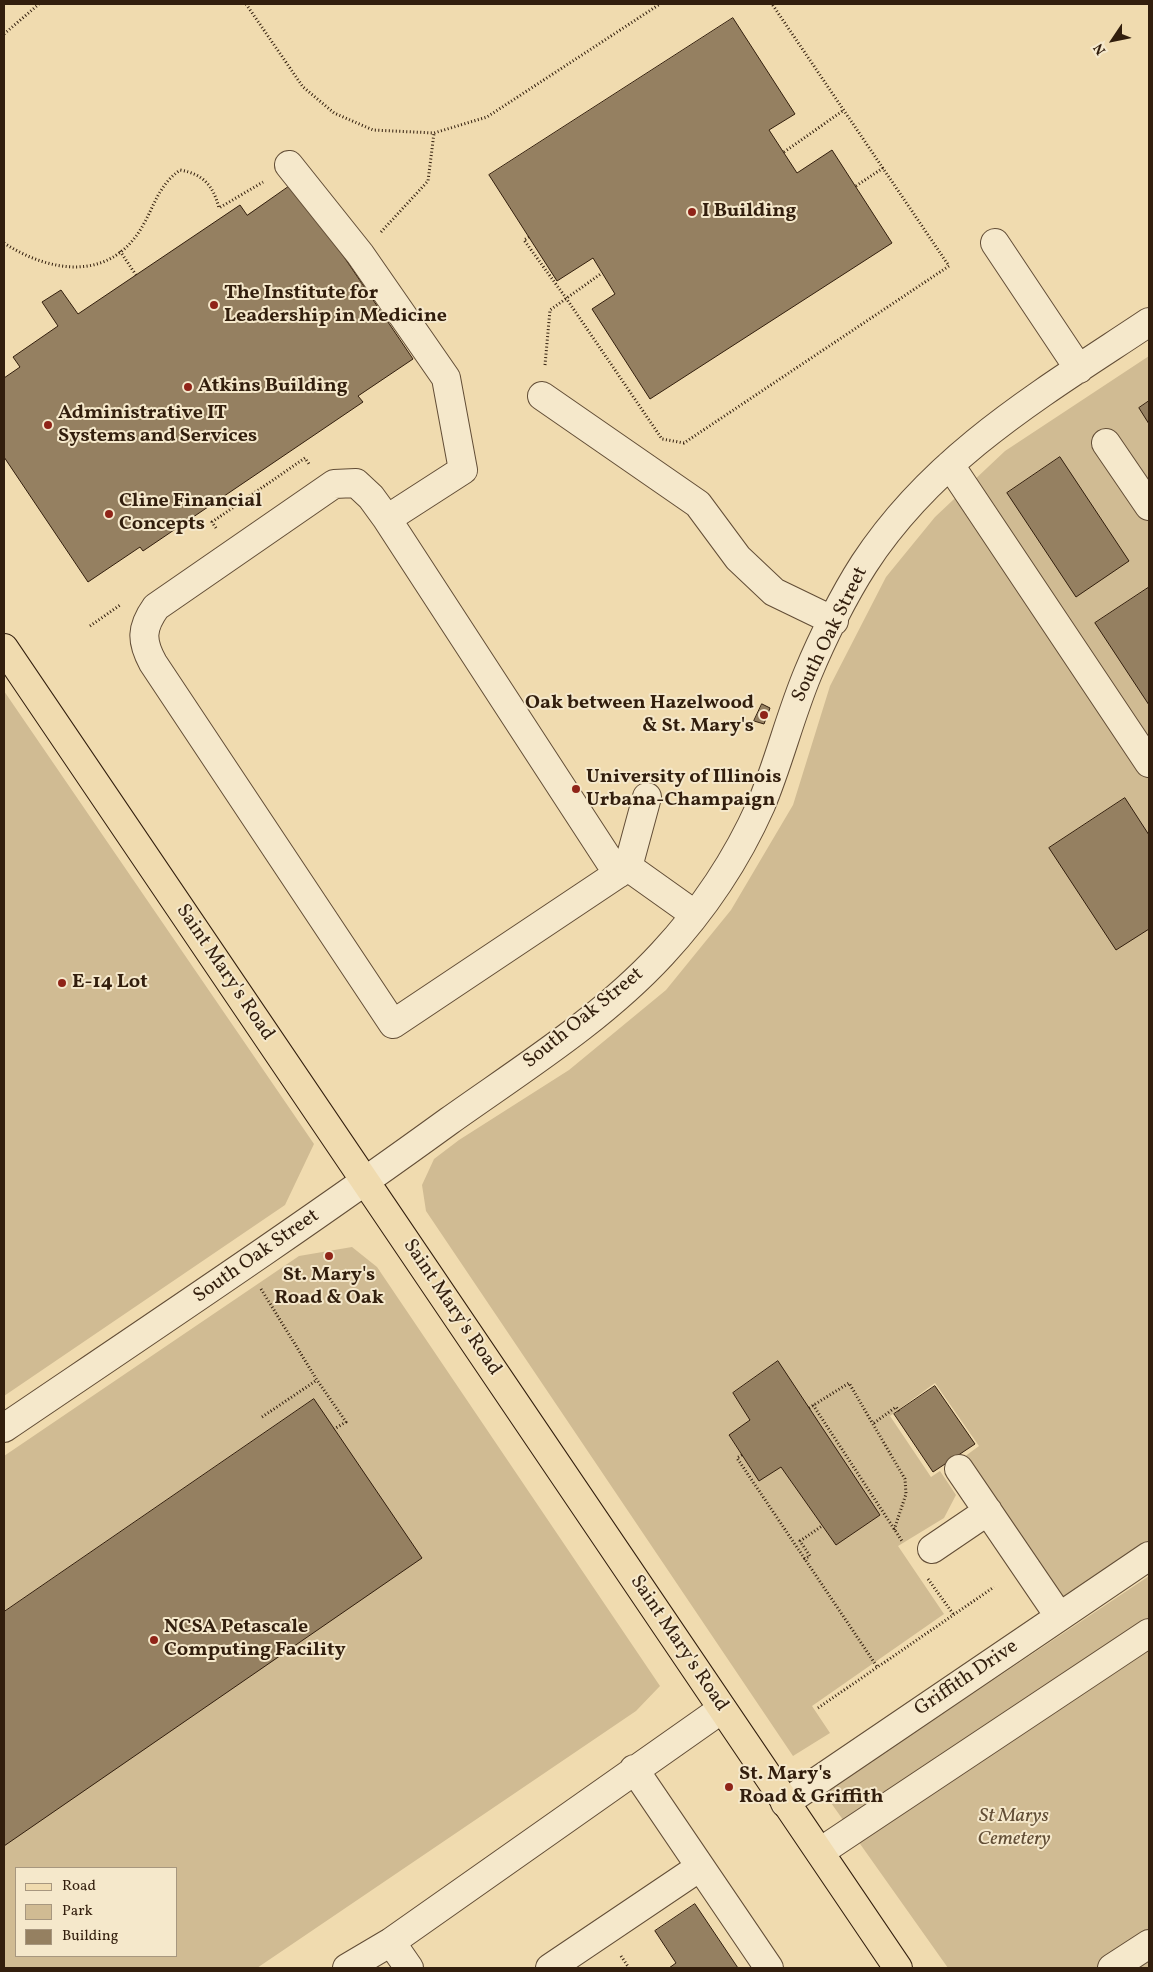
<!DOCTYPE html>
<style>
body{margin:0}
#map{position:relative;width:1153px;height:1972px;overflow:hidden;background:#f0dbaf;font-family:Vollkorn,serif}
canvas{display:block}
.frame{position:absolute;inset:0;border:5px solid #321e0d;pointer-events:none}
.legend{position:absolute;left:15px;top:1867px;width:162px;height:90px;box-sizing:border-box;background:#f5e8cb;border:1px solid #a7977f;margin:0;padding:6px 9px;list-style:none;font-size:15px;color:#321e0d}
.legend li{display:flex;align-items:center;gap:10px;height:25px}
.legend b{width:25px;border:1px solid #a7977f}
.north{position:absolute;left:1088px;top:15px;width:50px;height:50px;-webkit-text-stroke:4px #f5e8cb;paint-order:stroke;rotate:236deg;font-size:14px;font-weight:700;line-height:20px;text-align:center;color:#321e0d}
.north::after{content:'';display:block;margin:auto;width:18px;height:22px;background:#321e0d;clip-path:polygon(50% 0,100% 100%,50% 72%,0 100%)}
</style>
<div id="map">
<canvas width="1153" height="1972"></canvas>
<div class="frame"></div>
<ul class="legend">
<li><b style="height:6px;background:#f0dbaf"></b>Road</li>
<li><b style="height:14px;background:#d0bb93"></b>Park</li>
<li><b style="height:14px;background:#958061"></b>Building</li>
</ul>
<div class="north">N</div>
</div>
<script>
const context = document.querySelector('canvas').getContext('2d');
context.lineJoin = 'round';
function fill(path, color) { context.fillStyle = color; context.fill(path, 'evenodd'); }
function strokePath(path, color, width, dash) { context.strokeStyle = color; context.lineWidth = width; context.lineCap = dash ? 'butt' : 'round'; context.setLineDash(dash || []); context.stroke(path); }
function drawText(font, color, halo, rows, align = 'center') {
  context.font = font + ' Vollkorn,serif'; context.lineWidth = 4; context.setLineDash([]); context.textBaseline = 'middle'; context.strokeStyle = halo; context.fillStyle = color; for (const [text, x, y, turn = 0] of rows) {
    context.save(); context.translate(x, y); context.rotate((+turn || 0) * Math.PI / 180); context.textAlign = isNaN(turn) ? turn : align; if (halo) context.strokeText(text, 0, 0); context.fillText(text, 0, 0); context.restore();
  }
}
fill(new Path2D(`
 M1149,356V1544L1066,1602L964,1457L979,1446L935,1383L890,1416L931,1477L940,1471L956,1495L944,1518L898,1546L944,1614L812,1706L830,1733L793,1756L426,1211L422,1185L434,1159L459,1140L569,1070L666,990L731,910L793,805L830,686L886,577L935,517L1005,451ZM778,1362L880,1515L836,1545L781,1467L759,1480L729,1436L750,1420L733,1393Z
 M4,691L314,1144L285,1205L4,1396Z
 M352,1247L377,1267L660,1686L636,1711L257,1968H4V1456L299,1256ZM16,1868H176V1956H16Z
 M1149,1576V1968H948L824,1793Z`), '#d0bb93');
const building = new Path2D(`
 M733,18L795,114L769,130L797,173L832,150L892,243L650,399L592,309L615,294L593,258L557,281L489,175Z
 M294,183L413,359L358,396L363,402L143,551L140,547L88,582L4,457V378L20,367L13,357L58,326L42,302L61,290L78,314L240,205L247,215Z
 M1149,401V424L1139,408Z
 M1060,457L1129,561L1076,597L1007,493Z
 M1148,588L1149,590V705L1095,623Z
 M762,704L770,708L764,724L754,721Z
 M1125,798L1149,835V929L1116,950L1049,848Z
 M778,1361L880,1515L836,1545L781,1467L759,1481L729,1435L750,1420L733,1393Z
 M935,1386L975,1444L933,1472L894,1414Z
 M314,1399L422,1558L4,1846V1612Z
 M695,1904L738,1968H669L676,1963L655,1931Z`);
fill(building, '#958061');
strokePath(building, '#321e0d', 1);
const minor = new Path2D(`
 M289,165L360,254L446,378L463,470L387,519L371,497L356,483L334,484L156,607C141,628 141,641 153,663L393,1024L628,867L647,797
 M995,243L1079,369
 M542,396L698,504L738,558L774,592L834,621
 M1106,443L1149,506
 M950,465L1149,763
 M387,519L618,874
 M628,867L694,914
 M4,1428C153,1327 303,1227 449,1121C522,1069 601,1020 662,954C702,911 737,859 761,805C779,762 790,716 808,673C822,639 844,595 864,564C935,455 1044,392 1149,322
 M959,1469L1059,1616
 M932,1549L988,1511
 M634,1769L769,1968
 M785,1803L1149,1556
 M820,1852L1149,1633
 M391,1942L409,1968
 M347,1968L391,1942L722,1709
 M550,1968L700,1867
 M1112,1968L1149,1944`);
const major = new Path2D(`
 M4,648L898,1968`);
strokePath(minor, '#624d36', 30);
strokePath(major, '#321e0d', 30);
strokePath(new Path2D(`
 M246,4L303,87L334,113L373,130L434,133L487,117L660,4
 M4,34L39,4
 M784,152L844,110
 M856,186L883,168
 M381,232L428,181L434,133
 M529,237L524,240L566,298L662,439L684,443L949,266L772,4
 M4,243C50,273 110,282 142,227C155,205 158,186 180,170C203,174 213,185 219,208L263,182
 M120,251L136,275
 M545,365L550,310L602,273
 M216,528L212,522L305,458L309,464
 M90,626L120,605
 M261,1289L317,1380L346,1422L334,1429
 M813,1405L902,1541
 M809,1408L849,1383L905,1479L906,1494L894,1530
 M262,1417L317,1380
 M874,1423L896,1407L899,1411
 M742,1455L737,1458L878,1668
 M804,1559L810,1556L800,1541L822,1526
 M928,1579L954,1615
 M818,1708L994,1587
 M621,1956L629,1968`), '#321e0d', 3, [1, 2.5]);
strokePath(minor, '#f5e8cb', 28);
strokePath(major, '#f0dbaf', 28);
for (const [x, y, r, color] of [
 [692,212,5,"#8f2418"],
 [214,305,5,"#8f2418"],
 [188,387,5,"#8f2418"],
 [48,425,5,"#8f2418"],
 [109,514,5,"#8f2418"],
 [764,715,5,"#8f2418"],
 [576,789,5,"#8f2418"],
 [62,983,5,"#8f2418"],
 [329,1256,5,"#8f2418"],
 [154,1640,5,"#8f2418"],
 [729,1787,5,"#8f2418"]
]) { const dot = new Path2D(); dot.arc(x, y, r, 0, 2 * Math.PI); context.fillStyle = color; context.fill(dot); strokePath(dot, '#f5e8cb', 2); }
drawText('bold 20px', '#321e0d', '#f5e8cb', [
 ["I Building",702,212],
 ["The Institute for",224,294],
 ["Leadership in Medicine",224,317],
 ["Atkins Building",198,387],
 ["Administrative IT",58,414],
 ["Systems and Services",58,437],
 ["Cline Financial",119,502],
 ["Concepts",119,525],
 ["Oak between Hazelwood",754,704,"right"],
 ["& St. Mary's",754,727,"right"],
 ["University of Illinois",586,778],
 ["Urbana-Champaign",586,801],
 ["E-14 Lot",72,983],
 ["St. Mary's",329,1276,"center"],
 ["Road & Oak",329,1299,"center"],
 ["NCSA Petascale",164,1628],
 ["Computing Facility",164,1651],
 ["St. Mary's",739,1775],
 ["Road & Griffith",739,1798]
], 'left');
drawText('20px', '#321e0d', '#f5e8cb', [
 ["South Oak Street",831,635,-64],
 ["Saint Mary's Road",224,973,56],
 ["South Oak Street",584,1019,-39],
 ["South Oak Street",257,1257,-35],
 ["Saint Mary's Road",451,1308,56],
 ["Saint Mary's Road",678,1644,56],
 ["Griffith Drive",967,1679,-34]
]);
drawText('italic 20px', '#614d35', '#f5e8cb', [
 ["St Marys",1014,1817],
 ["Cemetery",1014,1840]
]);
</script>
